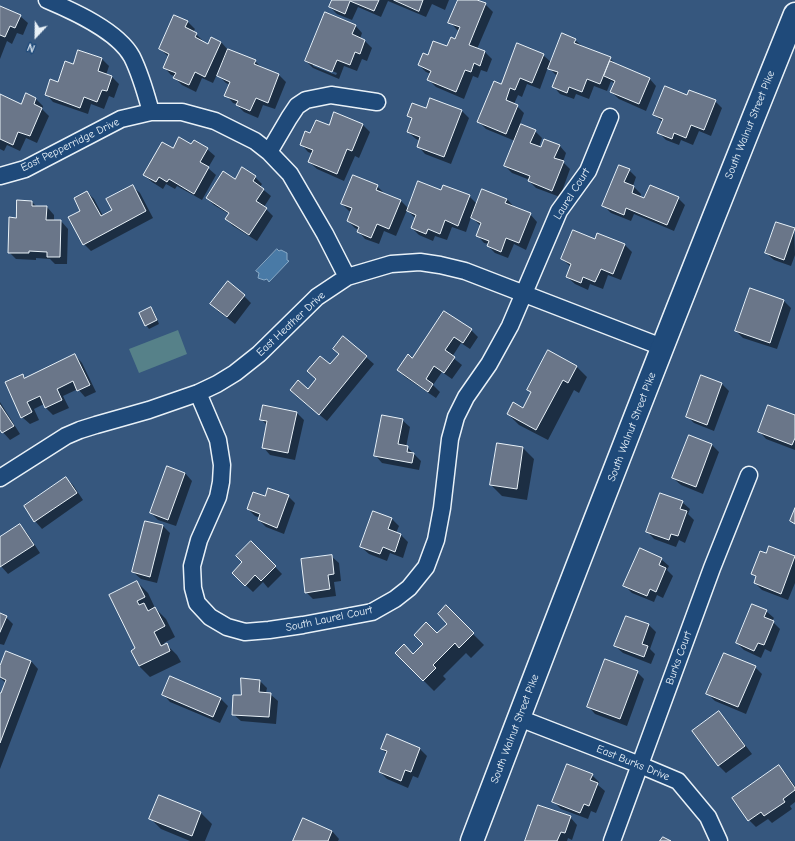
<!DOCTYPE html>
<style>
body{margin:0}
#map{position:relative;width:795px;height:841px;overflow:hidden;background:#36577e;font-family:"Comic Neue",sans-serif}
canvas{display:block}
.north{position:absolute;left:16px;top:16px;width:40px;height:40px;-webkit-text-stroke:3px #1f4a7a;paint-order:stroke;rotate:202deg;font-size:11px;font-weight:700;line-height:16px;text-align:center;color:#e8f1f8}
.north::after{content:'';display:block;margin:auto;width:14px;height:18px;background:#e8f1f8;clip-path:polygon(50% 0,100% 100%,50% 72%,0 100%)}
</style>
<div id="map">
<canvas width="795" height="841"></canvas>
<div class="north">N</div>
</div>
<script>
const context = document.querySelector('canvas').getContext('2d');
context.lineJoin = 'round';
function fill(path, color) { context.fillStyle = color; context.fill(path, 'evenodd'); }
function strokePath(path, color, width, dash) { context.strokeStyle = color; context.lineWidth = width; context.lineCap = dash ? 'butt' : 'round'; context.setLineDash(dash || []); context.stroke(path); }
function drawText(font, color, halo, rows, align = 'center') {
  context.font = font + ' "Comic Neue",sans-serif'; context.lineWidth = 4; context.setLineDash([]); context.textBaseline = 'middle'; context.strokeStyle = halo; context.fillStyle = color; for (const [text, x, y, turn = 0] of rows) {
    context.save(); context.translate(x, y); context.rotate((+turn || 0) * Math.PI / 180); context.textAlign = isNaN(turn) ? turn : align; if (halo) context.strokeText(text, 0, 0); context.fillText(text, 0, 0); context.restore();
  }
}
fill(new Path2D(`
 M178,330L187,354L139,373L129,349Z`), '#568189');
const water = new Path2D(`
 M277,249L279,251L281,250L287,253V260L289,261L269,282L267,279L264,280L258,278L259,273L256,271Z`);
fill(water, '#497aa6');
strokePath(water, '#89aac7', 1);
fill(new Path2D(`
 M333,0H449L445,10L432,4L426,17L388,1L381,17L358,7L352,20L337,14L330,7Z
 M459,0H475L485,4L493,12L477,49L485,52L492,59L487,72L481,70L478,78L473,76L464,99L436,87L429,80L431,74L426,72L419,65L428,56L447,47L456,40L460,31L457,30L450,22Z
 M0,7L20,16L28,23L23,35L17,33L12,44L7,41L0,59Z
 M175,16L188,22L195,29L193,32L196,34L203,41V42L209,45L221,42L228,50L255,61L262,68L279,75L286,82L275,109L263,105L258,118L244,112L237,105V104L233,103L226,95L230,85L226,83L219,76L225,61H223L213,83L202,78L196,92L182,85L175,78V76L171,75L164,67L169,57L160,49Z
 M355,25L362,33L360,39L365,41L372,48L367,61L362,59L357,71L344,66L339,79L313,68L306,61ZM313,63L337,73L336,75L313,66Z
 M575,40L583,47L610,58L616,65L649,78L656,86L646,111L619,99L611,92L615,84L611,81L607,91L594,86L589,99L576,94L574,99L560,94L553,86L557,76L548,67L540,89L527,84L522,97L518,95L514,104L517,106L524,113L520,124L535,131L542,138L539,147L541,148L559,145L566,153L563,162L570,169L560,197L536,188L529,181L530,180L512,173L505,166L515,141L486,129L479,122L501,85L543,55L552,63Z
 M79,51L102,59L109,66L106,75L112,77L119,84L114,98L109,96L104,109L91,104L88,114L53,102L46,94L58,84L74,65Z
 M0,95L22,105L36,99L43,106L42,109L49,116L37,143L26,138L20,151L7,145L4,151L0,149Z
 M688,96L715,101L722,108L711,136L699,131L693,145L681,140L679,145L666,140L659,133L663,122L654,115Z
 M427,109L462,111L469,118L451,164L425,154L418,146L420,141L416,139L408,132L413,121L408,116Z
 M363,125L370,132L359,158L355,156L344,181L317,169L309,162L313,154L308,152L301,144L311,134L330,127Z
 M194,141L207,149L215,156L208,168L216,175L202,200L177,186L175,189L166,184L163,189L152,182L144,175L173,150L192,145Z
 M629,170L636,177L633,186L641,194L640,197L645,199L678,198L685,205L674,231L634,214L631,221L611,213L604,206Z
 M255,177L262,184L260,187L271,196L264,207L273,216L257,241L233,226L226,219L229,214L214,205L207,198Z
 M132,186L140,193L153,218L91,251L84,244L82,211L87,192L94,199L103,216L114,211Z
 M377,186L384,193V194L401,201L409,209L442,191L469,196L477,204L507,199L514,207L530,214L537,222L526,250L514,244L508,258L495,253L488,246L489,244L484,243L477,235L481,226L471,217L466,232L452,227L447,240L435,236L433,241L419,235L412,228L415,218L407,210L396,236L384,231L379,244L365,239L358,231L359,230L355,228L348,221L352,212L349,211L342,204Z
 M32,202L37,207H47L54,215V221H61L68,229L67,264H55L50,259L36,258V260L16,259L9,252L17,219Z
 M794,229L795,255L791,266L774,260L766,253Z
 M596,240L625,245L632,252L621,280L608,275L603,289L590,284L588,290L575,284L567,277L571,267L562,259Z
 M228,283L244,296L251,303L235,324L218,311L211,303Z
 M750,289L784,301L791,308L777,349L743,338L736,331Z
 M151,308L154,312L159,324L149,329L146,325Z
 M445,312L471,330L478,337L470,349L461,343L452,357L462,365L452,379L442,372L433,385L440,392L436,398L405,377L398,370L413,359Z
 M344,338L374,364L327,421L298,397L291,390H308L340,354Z
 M75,355L82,363L96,392L85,397L78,389L63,396L69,408L53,415L46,408L44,404L34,409L39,420L30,424L22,417V375L26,378Z
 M576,366L587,377L579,393L574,390L548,440L519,425L508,414L523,409L532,393L528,389Z
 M702,376L722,384L729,391L714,431L694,423L687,416Z
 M0,402L20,434L10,440L1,430H0Z
 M297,413L304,420L295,460L270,455L263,447L267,425L261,419Z
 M795,416V450L766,439L759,431Z
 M402,420L410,427L406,447H407L421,461L419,470L382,463L375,455Z
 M498,444L523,448L534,459L527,500L502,496L491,485Z
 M712,445L719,452L703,494L681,485L673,478Z
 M185,473L192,481L176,526L158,520L151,513Z
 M66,478L73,485L83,500L42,529L35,521L25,506Z
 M288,496L295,503L284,534L266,527L259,520L260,518L255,516L248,509L266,497Z
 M682,502L690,509L688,514L694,520L685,543L679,540L676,547L654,539L647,531Z
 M374,513L392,519L399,526L396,533L401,535L408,542L403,558L390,553L387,561L369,554L361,547Z
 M146,522L163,526L170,533L157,583L141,579L133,572Z
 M19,526L27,533L40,553L8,574L0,565V539Z
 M251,542L282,574L268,588L263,582L253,592L233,573L243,562Z
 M769,547L795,557V583L788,600L762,590L755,583L757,578L752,574L767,554Z
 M331,556L339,563L341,581L334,582L336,596L313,599L306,592Z
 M661,559L669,566L667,570L673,576L663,598L657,595L654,602L632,593L625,586Z
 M137,582L148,593L155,608L166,619L175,637L164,643L165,645L166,644L177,655L181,662L150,677L139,666L137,649Z
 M446,607L484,645L471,658L466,653L443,676L446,679L434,691L396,653L414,655L437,634L448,624Z
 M766,611L774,618L772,621L780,629L771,652L765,649L761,658L744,650L737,643Z
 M0,614L6,617L13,624L4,645L0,644Z
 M626,617L649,625L656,632L650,649L655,654L651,664L623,653L615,646Z
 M31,661L38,669L0,769V694H2L6,683L0,678V669Z
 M755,667L762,674L746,714L715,701L708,694Z
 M637,672L644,679L627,726L595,714L588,706Z
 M260,681L267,688L266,693L270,694L278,701L276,724L241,721L233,714L242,696Z
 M163,694L221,699L228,706L220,723L170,702Z
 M719,713L726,720L752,754L726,773L719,766L693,732Z
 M387,736L420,749L427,756L418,778L413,776L408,788L387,779L380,772L387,754L382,749Z
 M779,766L786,774L795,786V802L790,806L792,809L772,823L768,819L756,827L749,820Z
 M592,775L599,782L598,785L605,791L596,813L591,811L588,819L561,809L554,802Z
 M159,796L201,813L212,824L205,841H190L161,829L150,818Z
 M570,817L577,825L572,840L568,838L567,841H526Z
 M332,831L339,839L338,841H294Z`), '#0007');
const building = new Path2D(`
 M332,0H379L374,11L350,1L345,14L329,7Z
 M394,0H423L419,11Z
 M458,0H477L486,3L469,45L485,51L480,66L474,63L471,72L465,70L456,92L427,80L431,71L418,65L423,53L428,55L433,41L447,46L451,37L455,39L460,27L448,23Z
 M0,6L21,15L15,28L10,26L5,37L0,35Z
 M325,12L356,25L352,34L365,40L360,54L355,52L350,65L337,60L332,72L305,61Z
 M174,15L188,21L185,27L197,33L195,37L208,44L211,37L221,42L205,77L195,72L189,85L173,78L176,73L163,68L169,54L159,49Z
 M562,33L576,39L574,43L611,57L600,84L587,79L582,92L569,87L567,93L552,87L558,72L548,69Z
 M517,43L544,54L532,83L520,78L515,90L510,88L506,100L518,105L506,134L477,122L494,81L501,84Z
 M228,49L256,60L254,64L279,74L268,103L256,98L250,111L236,105L238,101L224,96L230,82L217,76Z
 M78,50L102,58L98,71L112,76L107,91L102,90L97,102L84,97L80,108L45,95L50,79L58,82L65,61L73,64Z
 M610,61L650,78L639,104L610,92L615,81L604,76Z
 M665,86L687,95L689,90L716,100L704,130L691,125L686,138L674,133L672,139L657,133L663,119L653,115Z
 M26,93L36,98L34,104L42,108L30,136L18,132L13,145L0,139V94L21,104Z
 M430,98L462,110L444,157L417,147L420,137L407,132L412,118L407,116L412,103L426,108Z
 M334,112L363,124L352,151L347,149L337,174L308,162L313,150L300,145L305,131L310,133L316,120L329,125Z
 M521,124L536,130L530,143L541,147L544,139L560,145L554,158L564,161L552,191L528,181L530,176L504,166Z
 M179,137L191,144L194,140L208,148L200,162L209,167L194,194L169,179L167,182L159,177L156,182L143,175L162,142L173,148Z
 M619,165L630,169L624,182L634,186L632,193L644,198L650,185L679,197L667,225L626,208L624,215L602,206Z
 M242,167L256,176L253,181L264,189L256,201L267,208L249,235L225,219L229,213L206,198L223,171L235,179Z
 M353,175L378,185L376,190L401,200L389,229L377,224L371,238L357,232L359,227L347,221L352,208L341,204Z
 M418,181L441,190L443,185L470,195L458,226L445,220L440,234L428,229L426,234L411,228L416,215L407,211Z
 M133,185L146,211L83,245L68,217L80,211L74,198L87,191L101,216L112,210L106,199Z
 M482,189L507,199L505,203L531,213L519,243L506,238L501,252L487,246L489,241L476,236L481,223L471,218Z
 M17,200L32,201V206H47L46,220H61L60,257H47V252L29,251V253H8L9,217L16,218Z
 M776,222L795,228L784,260L765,253Z
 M573,230L595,239L597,233L625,244L613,274L601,269L595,282L583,277L581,283L566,277L571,264L561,259Z
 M228,281L245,295L227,317L210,304Z
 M750,288L784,300L770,343L735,331Z
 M151,307L157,320L145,326L139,313Z
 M444,311L472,329L463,343L454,337L445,350L455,357L444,373L434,366L426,379L433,384L428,392L397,370L408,354L412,358Z
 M343,336L367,356L319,415L290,390L298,380L308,389L316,379L307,371L320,356L330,364L339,354L333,349Z
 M548,350L577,366L568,383L563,380L536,430L507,414L513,402L523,408L531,392L527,390Z
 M75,354L90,385L77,391L73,381L57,389L62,400L45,408L40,396L27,402L32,412L21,418L5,382L23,374L24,378Z
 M701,375L722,383L707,425L686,417Z
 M0,405L14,426L2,433L0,430Z
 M263,405L297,412L288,453L262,448L267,421L260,420Z
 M768,405L795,415V438L792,445L758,432Z
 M382,415L403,419L398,444L408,446L407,452L414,453L412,463L374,456Z
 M689,435L712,444L696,487L672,478Z
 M497,443L523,447L517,489L490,485Z
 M167,466L185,473L168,520L150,513Z
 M66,477L77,493L34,522L24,506Z
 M268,488L289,495L277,528L258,520L260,514L247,509L253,492L265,496Z
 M660,493L683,501L680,509L687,511L678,536L671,534L669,540L646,532Z
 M795,508V524L790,521Z
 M373,511L392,518L388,529L401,534L395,552L383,547L380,554L360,547Z
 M145,521L163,525L150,577L132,572Z
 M20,524L34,545L0,567V537Z
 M251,541L276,566L261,581L255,575L245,586L232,573L242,562L236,556Z
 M769,546L795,556L781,594L754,583L756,576L751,574L760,551L766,553Z
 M640,548L662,558L659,565L666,568L656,592L650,589L647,596L623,586Z
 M332,555L334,574L328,575L330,589L305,593L301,559Z
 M137,581L145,597L137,601L139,605L144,603L148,611L155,607L165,626L154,632L161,646L167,643L170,651L139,666L131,651L135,648L109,595Z
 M752,604L767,610L764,617L774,621L764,645L758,643L754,651L736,643Z
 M446,605L474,633L459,648L455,643L433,665L436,668L423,681L395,653L404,644L413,654L423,644L414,635L426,622L437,633L447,624L438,614Z
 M0,613L7,616L0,632Z
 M626,616L649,624L642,644L648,646L644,657L614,646Z
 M6,651L31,661L0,743V693H1L6,680L0,677V666Z
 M724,653L756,666L738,707L706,694Z
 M605,659L638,671L620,719L587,707Z
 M170,676L221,698L213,717L162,695Z
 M241,678L260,680L259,692L271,693L269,717L232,715L233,695H241Z
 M719,711L745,746L718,766L692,731Z
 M387,734L420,748L411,772L405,770L401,781L379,772L387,751L381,749Z
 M567,764L593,774L590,780L598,783L589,806L584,804L580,813L552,802Z
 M779,765L795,788V790L783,799L785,802L764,816L761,812L748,821L732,798Z
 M159,795L201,812L192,836L149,819Z
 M538,805L571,816L565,833L561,832L557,841H525Z
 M303,818L332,831L328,841H293Z
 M663,837L671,841H660Z`);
fill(building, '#6a7689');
strokePath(building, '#e8f1f8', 1);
const street = new Path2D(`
 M47,0C73,11 118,31 132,57C141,75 146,94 151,112
 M269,152L289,118L297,106L306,100L331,95L377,102
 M0,176L25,169L121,119L151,112H182L215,121L255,141L269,152L290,174L325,234L347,277
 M198,393L218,440L222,465L221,482L218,497L199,540L192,566L193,588L197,603L210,617L227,627L245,632L269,630L303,625L372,612L395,599L409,588L426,567L436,540L442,508L450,439L456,417L466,397L489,364L510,326L559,211L588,171L610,117
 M0,478L66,436L80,430L96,425L149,410L198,393L217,384L235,373L259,354L317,297L347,277L391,264L420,262L440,265L465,271L662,347
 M519,718L640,765L678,781L708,817L719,841
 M612,841L712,568L749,475`);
const secondary = new Path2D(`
 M472,841C577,564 684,289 795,14`);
strokePath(street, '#e8f1f8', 19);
strokePath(secondary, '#e8f1f8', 25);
strokePath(street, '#1f4a7a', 16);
strokePath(secondary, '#1f4a7a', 22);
drawText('11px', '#e8f1f8', '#1f4a7a', [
 ["South Walnut Street Pike",750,125,-68],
 ["East Pepperridge Drive",70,145,-26],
 ["Laurel Court",572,194,-58],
 ["East Heather Drive",291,324,-43],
 ["South Walnut Street Pike",632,427,-69],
 ["South Laurel Court",329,619,-12],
 ["Burks Court",679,658,-70],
 ["South Walnut Street Pike",515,729,-69],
 ["East Burks Drive",633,763,22]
]);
</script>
